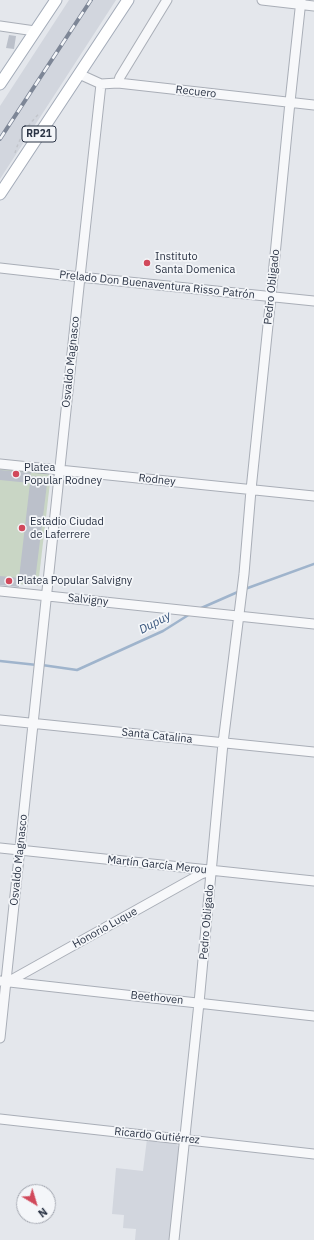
<!DOCTYPE html>
<meta charset="utf-8">
<style>
body{margin:0}
#map{position:relative;width:314px;height:1240px;overflow:hidden;background:#e4e7ec;font-family:"IBM Plex Sans",sans-serif}
canvas{display:block}
.north{position:absolute;left:16px;top:1184px;width:40px;height:40px;box-sizing:border-box;background:#f4f6f9;border:1px solid #a4a8b1;border-radius:50%;rotate:142deg;font-size:11px;font-weight:700;line-height:16px;text-align:center;color:#2b3445}
.north::after{content:'';display:block;margin:auto;width:14px;height:18px;background:#d1495b;clip-path:polygon(50% 0,100% 100%,50% 72%,0 100%)}
</style>
<div id="map">
<canvas width="314" height="1240"></canvas>
<div class="north">N</div>
</div>
<script>
const context = document.querySelector('canvas').getContext('2d');
context.lineJoin = 'round';
function fill(path, color) { context.fillStyle = color; context.fill(path, 'evenodd'); }
function strokePath(path, color, width, dash) { context.strokeStyle = color; context.lineWidth = width; context.lineCap = dash ? 'butt' : 'round'; context.setLineDash(dash || []); context.stroke(path); }
function drawText(font, color, halo, rows, align = 'center') {
  context.font = font + ' "IBM Plex Sans",sans-serif'; context.lineWidth = 3.5; context.setLineDash([]); context.textBaseline = 'middle'; context.strokeStyle = halo; context.fillStyle = color; for (const [text, x, y, turn = 0] of rows) {
    context.save(); context.translate(x, y); context.rotate((+turn || 0) * Math.PI / 180); context.textAlign = isNaN(turn) ? turn : align; if (halo) context.strokeText(text, 0, 0); context.fillText(text, 0, 0); context.restore();
  }
}
fill(new Path2D(`
 M69,0H116L0,179V106Z
 M147,1139L175,1143L180,1148L170,1240H135L136,1229L123,1228L124,1215L112,1214L116,1168L143,1171Z`), '#d2d6de');
fill(new Path2D(`
 M0,468L51,474L38,586L0,582Z`), '#c9d6c5');
strokePath(new Path2D(`
 M245,589L314,564
 M199,609L240,591
 M0,661L37,665
 M42,665L77,670L163,631L190,614`), '#9fb4cc', 2.5);
fill(new Path2D(`
 M9,35L16,36L14,49L6,48Z
 M0,470L31,473L30,476L49,478L48,485L47,484L35,581L19,578L30,483L0,480Z
 M0,576L19,578V587L0,585Z`), '#bbc0ca');
const minor = new Path2D(`
 M262,0L314,6
 M0,26L35,31
 M79,74L101,84L118,83L314,105
 M118,83L120,77L167,0
 M0,268L80,277L314,301
 M0,464L314,496
 M0,591L314,624
 M0,720L314,752
 M0,848L314,881
 M0,981L314,1016
 M6,983L201,874L210,871
 M0,1038L80,277L101,84
 M0,1119L314,1154
 M174,1240L199,1003L223,743L244,574L251,490L271,296L290,102L301,0`);
const major = new Path2D(`
 M0,84L56,0
 M0,194L128,0`);
strokePath(minor, '#a9aeb7', 11);
strokePath(major, '#a3abb8', 13);
strokePath(new Path2D(`
 M15,153C19,138 29,123 40,113`), '#c2c5cb', 1.5, [3, 3]);
strokePath(minor, '#f7f8fa', 9);
strokePath(major, '#fff', 11);
const rail = new Path2D(`
 M0,139L91,0`);
strokePath(rail, '#7d8696', 4);
strokePath(rail, '#f4f6f9', 2.5, [8]);
for (const [x, y, r, color] of [
 [147,263,4,"#d1495b"],
 [16,474,4,"#d1495b"],
 [22,528,4,"#d1495b"],
 [9,581,4,"#d1495b"]
]) { const dot = new Path2D(); dot.arc(x, y, r, 0, 2 * Math.PI); context.fillStyle = color; context.fill(dot); strokePath(dot, '#f4f6f9', 1.5); }
for (const [x, y, w] of [
 [39,134,34]
]) { const box = new Path2D(); box.roundRect(x - w / 2, y - 8, w, 16, 3); context.fillStyle = '#f4f6f9'; context.fill(box); strokePath(box, '#2b3445', 1); }
drawText('bold 10px', '#2b3445', null, [
 ["RP21",39,134]
]);
drawText('11px', '#2b3445', '#f4f6f9', [
 ["Recuero",196,92,6],
 ["Prelado Don Buenaventura Risso Patrón",157,285,6],
 ["Pedro Obligado",272,287,-84],
 ["Osvaldo Magnasco",71,362,-84],
 ["Rodney",157,480,6],
 ["Salvigny",88,600,6],
 ["Santa Catalina",157,736,6],
 ["Osvaldo Magnasco",19,860,-84],
 ["Martín García Merou",157,865,6],
 ["Pedro Obligado",207,922,-85],
 ["Honorio Luque",105,928,-29],
 ["Beethoven",157,998,6],
 ["Ricardo Gutiérrez",157,1136,6]
]);
drawText('11px', '#2b3445', '#f4f6f9', [
 ["Instituto",155,257],
 ["Santa Domenica",155,270],
 ["Platea",24,468],
 ["Popular Rodney",24,481],
 ["Estadio Ciudad",30,522],
 ["de Laferrere",30,535],
 ["Platea Popular Salvigny",17,581]
], 'left');
drawText('italic 12px', '#34527a', '#f4f6f9', [
 ["Dupuy",155,623,-28]
]);
</script>
